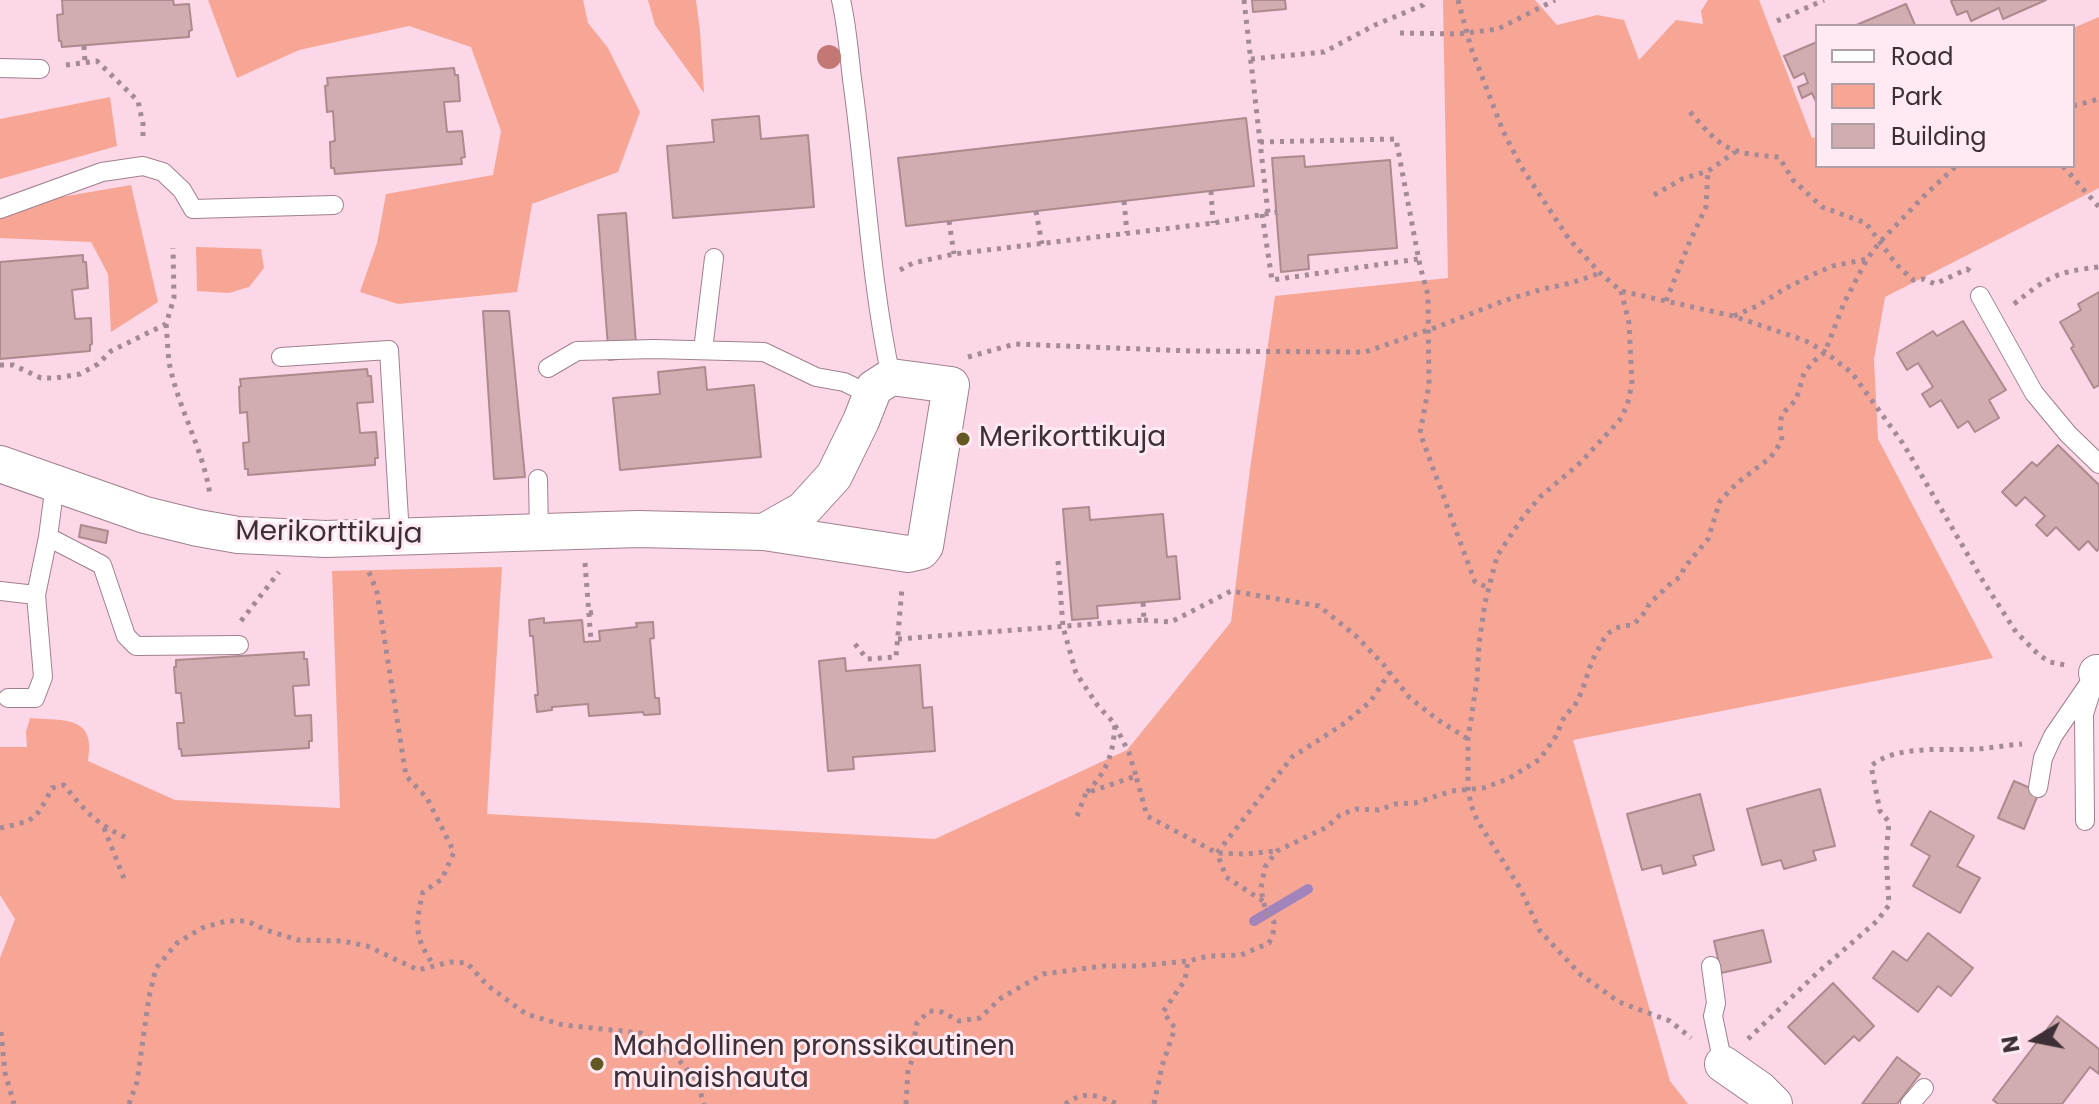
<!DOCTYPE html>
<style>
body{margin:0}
#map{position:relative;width:2099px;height:1104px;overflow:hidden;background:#fbd7e7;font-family:Poppins,sans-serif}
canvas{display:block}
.legend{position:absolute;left:1815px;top:24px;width:260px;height:144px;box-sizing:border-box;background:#ffe9f3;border:2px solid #b19fa7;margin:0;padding:10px 14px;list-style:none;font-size:24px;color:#3c2f35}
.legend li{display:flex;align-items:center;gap:16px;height:40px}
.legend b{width:40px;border:2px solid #b19fa7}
.north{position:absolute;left:1995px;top:1000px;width:80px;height:80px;-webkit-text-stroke:6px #ffe9f3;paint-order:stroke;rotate:260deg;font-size:22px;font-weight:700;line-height:32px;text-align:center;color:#3c2f35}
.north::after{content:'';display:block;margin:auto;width:28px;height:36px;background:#3c2f35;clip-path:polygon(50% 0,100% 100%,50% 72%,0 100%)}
</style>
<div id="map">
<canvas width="2099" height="1104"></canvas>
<ul class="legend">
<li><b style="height:10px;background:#fff"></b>Road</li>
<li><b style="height:22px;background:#f7a696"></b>Park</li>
<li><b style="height:22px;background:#d1acb0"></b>Building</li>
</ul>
<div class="north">N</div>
</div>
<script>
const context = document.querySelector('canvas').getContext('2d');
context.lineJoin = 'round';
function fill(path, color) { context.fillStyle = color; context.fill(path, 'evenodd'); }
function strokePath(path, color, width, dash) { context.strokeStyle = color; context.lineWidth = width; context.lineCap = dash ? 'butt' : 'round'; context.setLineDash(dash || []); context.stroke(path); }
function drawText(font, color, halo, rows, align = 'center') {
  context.font = font + ' Poppins,sans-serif'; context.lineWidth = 6; context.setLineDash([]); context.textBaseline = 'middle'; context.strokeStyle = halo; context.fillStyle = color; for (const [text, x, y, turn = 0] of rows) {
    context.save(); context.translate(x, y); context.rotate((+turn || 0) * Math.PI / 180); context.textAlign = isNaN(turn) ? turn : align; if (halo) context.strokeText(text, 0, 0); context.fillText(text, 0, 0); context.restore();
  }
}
fill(new Path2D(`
 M208,0H583L588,23L608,48L640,112L618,172L532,204L517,292L398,304L360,292L377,243L386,194L493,175L501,131L471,47L409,26L299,50L237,78Z
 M648,0H696L700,31L704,93L655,25Z
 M1443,0H1535L1557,25L1597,15L1624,20L1639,60L1676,20L1703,24L1701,11L1708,0H1759L1812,138L1817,137V166H2073V28L2099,17V188L1885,297L1874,359L1878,439L1993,658L1573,740L1670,1081L1688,1104H0V958L15,919L0,895V747H27L26,732L30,718C65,721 96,715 88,761L175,800L340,808L332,571L502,567L487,814L935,839L1127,750L1231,622L1250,469L1275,296L1448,278Z
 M110,97L117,146L0,179V119Z
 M131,185L158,302L111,332L108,274L91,242L0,238V214L3,207Z
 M196,247L261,249L264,268L249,287L229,293L197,291Z`), '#f7a696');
strokePath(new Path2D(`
 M1254,921L1308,889`), '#a383bb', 10);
const building = new Path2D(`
 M62,0H173L174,5L189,4L192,30L189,31V37L62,47L61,41H59L57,15L63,14Z
 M1252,0H1285L1286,9L1253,12Z
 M1954,0H2046L2003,19L1999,8L1971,21L1967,11L1957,15L1951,1Z
 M1906,4L1915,25L1913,26H1854Z
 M1817,42V104L1812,93L1802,98L1798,87L1808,83L1804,73L1794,78L1784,56Z
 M454,68L455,75H458L460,101L444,102L447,132L462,131L465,157L461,158L462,164L335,174L334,168H331L330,142L335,141L333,111L327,112L325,86L328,85L327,78Z
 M759,116L761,139L808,135L814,207L673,218L667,146L714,142L712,120Z
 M1246,118L1254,186L906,226L898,158Z
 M1304,156L1305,167L1390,160L1397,248L1308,255L1309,269L1281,272L1272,158Z
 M626,213L637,357L609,360L598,215Z
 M83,255V262H86L88,288L72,290L75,319L91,318L92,344L90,345V351L0,359V262Z
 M2099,292V385L2094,388L2071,348L2074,346L2060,322L2081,310L2078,304Z
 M483,311H509L525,477L494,479Z
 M1963,321L2006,390L1989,400L1999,418L1975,432L1968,421L1958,428L1941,400L1930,407L1922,394L1933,387L1918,363L1907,370L1897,353L1933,331L1937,336Z
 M705,367L707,390L754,385L761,457L620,470L613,398L660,394L658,372Z
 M367,369L368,376H371L373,402L357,403L360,433L376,432L378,458H375V465L248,475V469H245L243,443L249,442L247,412L240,413L239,387L241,386L240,379Z
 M2058,445L2099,485V548L2097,551L2088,541L2079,550L2056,527L2047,536L2036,525L2045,516L2025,497L2016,506L2002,492L2032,462L2037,466Z
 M1089,507L1090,520L1163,514L1167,557L1176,556L1180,599L1097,606L1098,618L1072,620L1063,509Z
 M81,525L108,531L106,543L79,537Z
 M544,618V623L582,620L584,642L600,641L599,631L637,627L636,623L653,622L654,638L650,639L655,698H659L660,714L644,715L643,712L589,716L588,704L552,707V710L537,712L535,695H538L533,636H530L529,620Z
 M304,652V659H307L309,685L293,686L295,716L311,715L312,741H309V748L182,756L181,749H179L177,723H184L181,693H176L174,667H176V660Z
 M845,658L846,671L920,665L923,708L932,707L935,751L853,757L854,769L828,771L819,661Z
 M2014,781L2039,792L2024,829L1998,818Z
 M1820,789L1835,846L1813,851L1816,860L1784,869L1781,860L1762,865L1747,809Z
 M1700,794L1714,850L1693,856L1696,865L1663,874L1661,865L1642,870L1627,814Z
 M1930,811L1974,836L1957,866L1980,878L1960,913L1913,886L1930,856L1911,845Z
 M1763,930L1771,962L1721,973L1714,941Z
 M1928,933L1973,968L1951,996L1938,986L1918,1012L1873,978L1893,951L1907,961Z
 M1833,983L1874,1026L1859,1041L1854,1036L1825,1064L1788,1027Z
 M2057,1016L2099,1049V1074L2090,1067L2062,1104H1998L1993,1100Z
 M1897,1057L1920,1074L1897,1104H1862Z`);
fill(building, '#d1acb0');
strokePath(building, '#ad8a8e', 2);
const lane = new Path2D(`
 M841,0C847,26 849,53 852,79C866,179 870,279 891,377
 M0,68L40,69
 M0,209L102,172L143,166L163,172L182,190L193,209L334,205
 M1980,296L2034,393L2068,434L2099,464
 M703,350L714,258
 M281,357L389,350L400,536
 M548,368L577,351L654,349L764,352L816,377L844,382L871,395
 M538,479L539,531
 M55,484L48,537L102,565L126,636L136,646L239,645
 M0,591L36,595
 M8,698H35L43,677L36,595L48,537
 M2038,788L2043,758L2053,736L2088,685
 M2085,821L2084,714L2097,673
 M1711,966L1716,1003L1713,1016L1723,1064
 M1910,1104L1924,1088`);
const street = new Path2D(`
 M0,464L145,515L198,528L238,535L326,539L638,529L764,532L908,554L921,551L925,546L951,385L891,377L874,388L861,421L834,476L803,510L764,532
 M2097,673H2099
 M1723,1064L1759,1089L1774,1104`);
strokePath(lane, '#a0808e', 20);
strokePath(street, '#a0808e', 38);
strokePath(new Path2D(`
 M1244,0L1268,213
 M1458,0L1471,48L1503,131L1522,168L1569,239L1600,273L1621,291L1733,316L1806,341L1825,352L1852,373L1904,445L1983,581L2016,632L2039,655L2050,662L2065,665
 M1777,21L1824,0
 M1400,33L1458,34L1498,29L1555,0
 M84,46L85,62
 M1251,59L1324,52L1375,25L1423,5L1427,0
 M66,65L97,61L138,101L143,124V141
 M2073,106L2099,99
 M1690,112C1723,150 1728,153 1779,157L1793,180L1822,207L1866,223L1896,264L1913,280L1924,279L1935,284L1967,269L1973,273
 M1260,142L1396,139L1420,266L1428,295L1429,385L1420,433L1475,582L1489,588
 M2063,166L2099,207
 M1211,191L1213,223
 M1654,195L1682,179L1708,171L1735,152
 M1124,201L1127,233
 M1036,211L1042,244
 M1262,214L1272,280L1418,259
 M949,221L954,254
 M900,270L913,263L954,254L1213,223L1277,212
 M1621,291L1629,323L1632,384L1627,406L1619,421L1580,463L1540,497L1523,517L1497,556L1485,603L1479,644L1477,680L1468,739V788L1471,805L1477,820L1520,888L1540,931L1580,974L1619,1002L1670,1021L1691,1038
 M1666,301L1690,241L1706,207L1708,171
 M2014,304C2048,277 2055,272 2099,267
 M1734,316L1757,306L1786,288L1814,274L1833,266L1867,259
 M166,324C168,341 167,359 172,375C182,415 204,453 210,495
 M968,357L1015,344L1190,351L1365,352L1437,327L1506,300L1543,289L1571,283L1600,273
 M0,365H13L41,378H56L80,374L98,364L111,351L166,324L174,298L173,248
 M1058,561L1063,627L1076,673L1098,706L1115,724C1113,754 1108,770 1087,792
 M585,563L591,641
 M369,572L377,592L406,776L427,798L454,852L442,879L423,892C415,926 414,936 434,966
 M589,613L598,612
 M1144,620L1171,622L1231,591L1319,606L1356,636L1383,664L1409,697L1438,720L1468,739
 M241,621L279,572
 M898,639L1144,620L1143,602
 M855,644L867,659L896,657L902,588
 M1115,725L1129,753L1136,776
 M1077,816L1086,793L1136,776L1147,816L1217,853L1246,854L1276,851
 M0,828C36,820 35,821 52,788L64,785C84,810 96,824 125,837
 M104,828L125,881
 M1263,901L1226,877L1217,853L1292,757L1342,725L1370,702L1390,672
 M1,1032L5,1073L14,1104
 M1748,1039L1816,974L1877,921L1889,905L1886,855L1889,822L1880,811L1871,766C1897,744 1945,751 1977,749C1992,748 2007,745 2022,744
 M129,1104L137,1082L149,997L156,968L177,943L202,928L226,921H247L266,930L298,940L343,941L367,946L418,970L450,962L467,963L487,985L526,1014L563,1025L641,1033L679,1060L697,1081L704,1104
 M906,1104L908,1070L914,1056V1039L917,1023L929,1011L942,1012L959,1021L980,1018L1001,998L1043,974L1104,966H1137L1188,961L1209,956L1241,955L1269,943L1273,934L1274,922L1267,913L1263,901L1261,888L1265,867L1277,851L1327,827L1340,815L1356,809L1379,810L1395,804L1415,803L1452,791L1483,788L1508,779L1540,759L1556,736L1565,715L1574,707L1582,691L1592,661L1606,635L1615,628L1634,624L1647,610L1649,604L1669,585L1681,576L1684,568L1708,539L1720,501L1737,483L1770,458L1782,441L1780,425L1782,414L1796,400L1804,373L1814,361L1825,352L1844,303L1867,259L1879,243L1923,197L1956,166
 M1065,1104C1087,1089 1096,1096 1118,1104
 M1154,1104L1162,1066L1175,1028L1163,1012L1185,980L1188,961`), '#a48a96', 5, [4, 6]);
strokePath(lane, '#fff', 18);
strokePath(street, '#fff', 36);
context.fillStyle = '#c37876';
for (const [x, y] of [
 [829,57]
]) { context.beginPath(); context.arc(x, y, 12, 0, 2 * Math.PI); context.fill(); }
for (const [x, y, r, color] of [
 [963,439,8,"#635723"],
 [597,1064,8,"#635723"]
]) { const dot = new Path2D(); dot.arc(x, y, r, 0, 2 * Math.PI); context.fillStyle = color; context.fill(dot); strokePath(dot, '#ffe9f3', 3); }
drawText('28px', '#3c2f35', '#ffe9f3', [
 ["Merikorttikuja",979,439],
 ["Mahdollinen pronssikautinen",613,1048],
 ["muinaishauta",613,1080]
], 'left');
drawText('28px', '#3c2f35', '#ffe9f3', [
 ["Merikorttikuja",329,534,1]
]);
</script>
